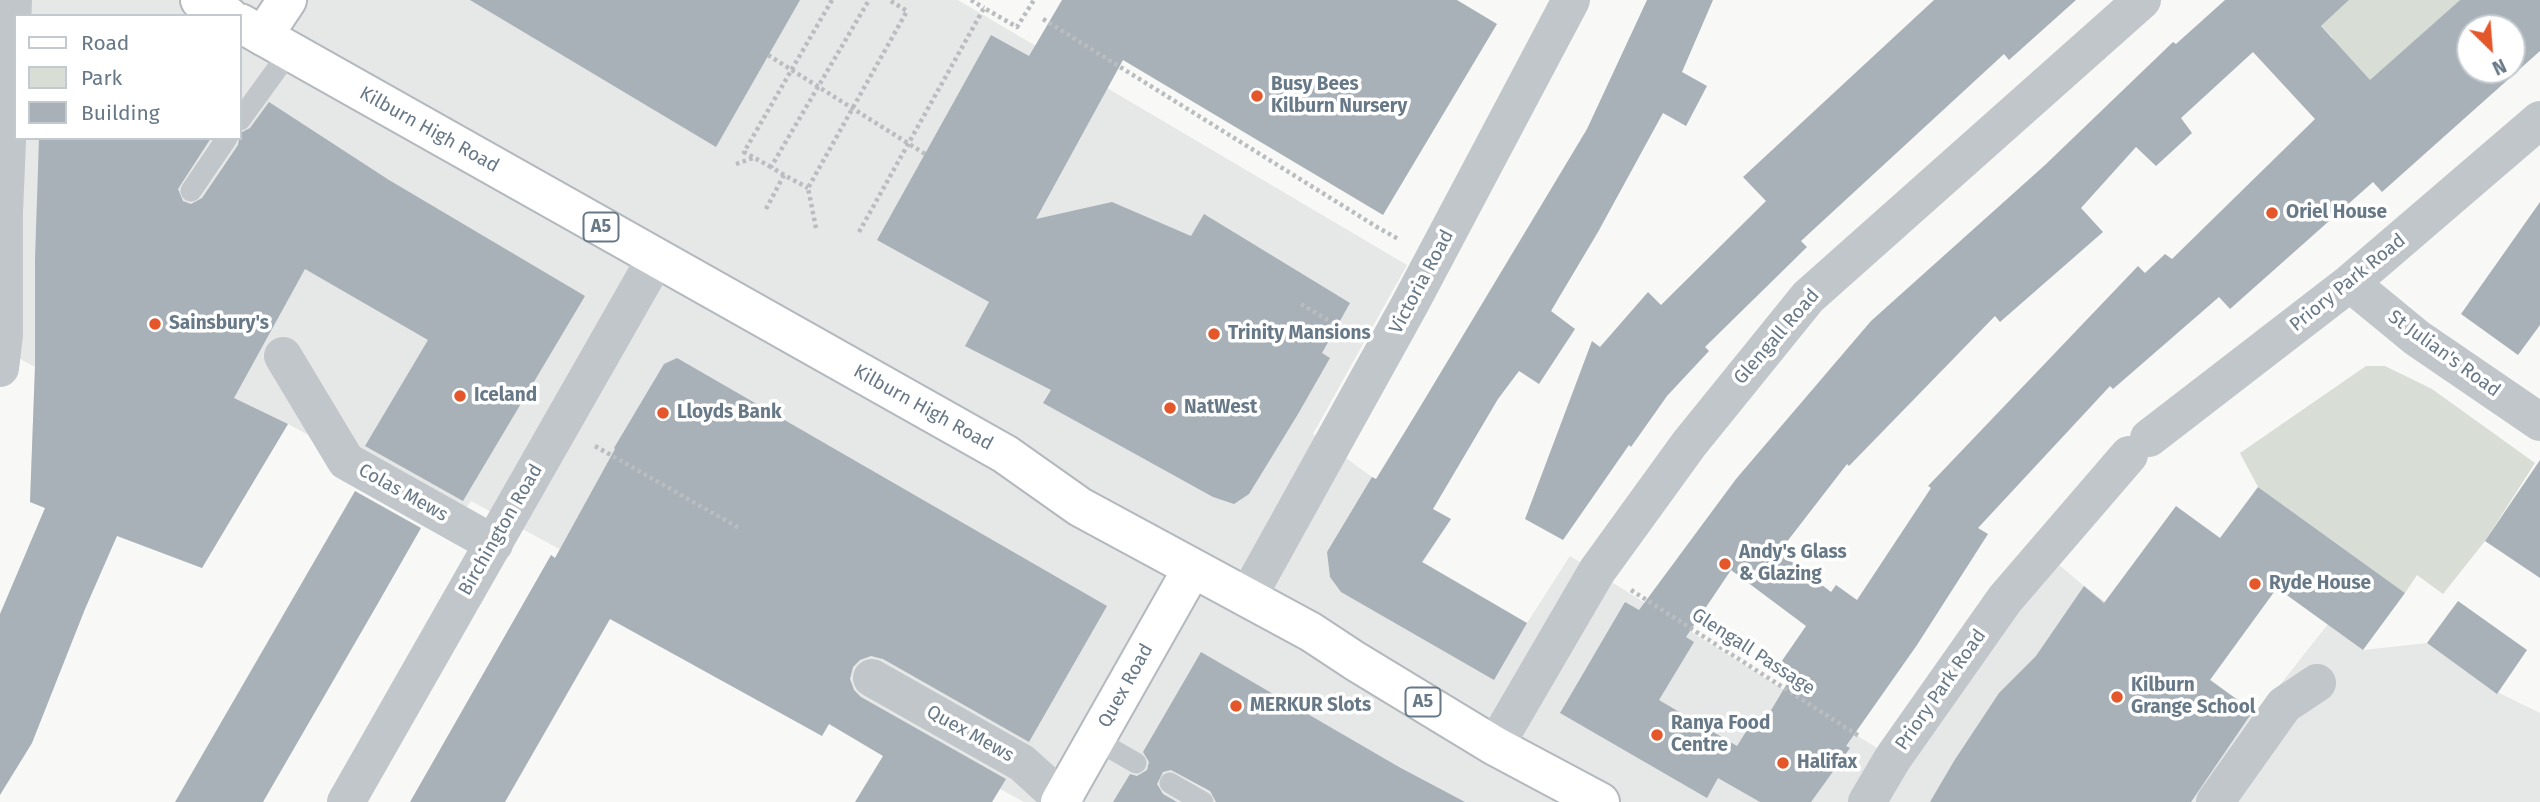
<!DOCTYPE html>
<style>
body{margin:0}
#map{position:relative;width:2540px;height:802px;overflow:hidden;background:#f8f8f6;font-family:"Fira Sans",sans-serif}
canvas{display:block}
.legend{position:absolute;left:14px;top:14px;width:228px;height:126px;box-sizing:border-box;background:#fff;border:2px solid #c2c9cf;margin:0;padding:9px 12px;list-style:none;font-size:21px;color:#677887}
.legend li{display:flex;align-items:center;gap:14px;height:35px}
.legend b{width:35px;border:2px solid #c2c9cf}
.north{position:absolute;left:2456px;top:14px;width:70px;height:70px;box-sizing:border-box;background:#fff;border:2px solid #c2c9cf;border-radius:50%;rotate:155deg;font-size:19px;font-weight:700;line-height:28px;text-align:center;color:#677887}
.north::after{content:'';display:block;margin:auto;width:24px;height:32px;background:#e4572a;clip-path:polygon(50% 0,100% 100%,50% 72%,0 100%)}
</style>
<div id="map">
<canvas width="2540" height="802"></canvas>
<ul class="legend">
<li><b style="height:9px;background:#fff"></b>Road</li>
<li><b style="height:19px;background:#d8ddd5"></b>Park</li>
<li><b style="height:19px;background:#a8b1b7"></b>Building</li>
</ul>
<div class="north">N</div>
</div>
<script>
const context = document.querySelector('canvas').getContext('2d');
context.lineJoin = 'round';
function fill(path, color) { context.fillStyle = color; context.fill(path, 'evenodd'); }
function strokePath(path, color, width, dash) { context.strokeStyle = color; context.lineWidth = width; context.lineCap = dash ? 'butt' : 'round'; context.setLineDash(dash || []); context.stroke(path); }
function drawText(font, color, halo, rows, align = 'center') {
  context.font = font + ' "Fira Sans",sans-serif'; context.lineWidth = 7; context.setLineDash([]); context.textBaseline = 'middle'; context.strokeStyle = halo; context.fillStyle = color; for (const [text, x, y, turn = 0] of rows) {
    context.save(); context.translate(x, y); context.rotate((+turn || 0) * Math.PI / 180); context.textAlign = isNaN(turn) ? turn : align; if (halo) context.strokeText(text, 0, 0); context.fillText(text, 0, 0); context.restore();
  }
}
fill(new Path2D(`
 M0,0H958L1407,265L1313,434L1372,477L1451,519L1423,562L1527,623L1570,556L1893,758L2045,553L2084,586L2257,714L2328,624L2363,650L2427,643L2489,688L2540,713V802H1024L471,501L460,517L288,424L202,568L30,502L35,367L0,348ZM16,16H240V138H16Z`), '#e6e7e7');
fill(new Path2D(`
 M2349,0H2460L2346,102L2332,37L2321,26Z
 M2366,366H2385L2432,389L2535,463L2485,541L2443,594L2417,575L2405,593L2258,487L2240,453Z`), '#d8ddd5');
fill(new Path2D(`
 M470,0H800L716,147Z
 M1062,0H1457L1497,24L1383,215L1123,60L1036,219L1112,202L1191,236L1204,214L1350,303L1322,353L1330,358L1298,414L1249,494L1234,504L1213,497L1043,403L1051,390L965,346L989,302L877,240L991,35L1029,56Z
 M1647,0H1713L1682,72L1707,86L1686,126L1663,113L1598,232L1551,311L1575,329L1539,384L1519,371L1498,399L1433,509L1451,519L1422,562L1527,623L1494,680L1341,592L1330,577L1327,552L1372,477L1376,479L1420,407L1587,129Z
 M1934,0H2076L2009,60L2004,54L1801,241L1807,247L1705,347L1709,351L1667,396L1631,447L1629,445L1563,540L1525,519L1592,341L1600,347L1648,292L1661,305L1766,201L1743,177Z
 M2225,0H2349L2321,26L2370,80L2460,0H2540V51L2382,192L2373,182L2230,309L2219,297L2113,389L2110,386L1978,528L1988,534L1917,645L1846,746L1850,748L1811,802H1760L1718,778L1707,798L1560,713L1625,602L1639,610L1736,479L1871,321L2045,165L2173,42L2176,44ZM2470,28H2512V70H2470ZM2253,52L2315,119L2172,259L2165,254L2145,273L2138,266L1928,486L1931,488L1857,600L1836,585L1831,592L1779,552L1847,464L1849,466L1995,316L2000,322L2103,232L2081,208L2136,147L2156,166L2192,133L2181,118ZM1731,570L1806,626L1777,668L1791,677L1758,732L1749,727L1737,746L1659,700L1694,642L1686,637Z
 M269,102L389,180L585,296L463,501L365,446L428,340L305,269L234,398L288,424L202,568L117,536L85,609L32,743L0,795V614L45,508L30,502L35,366V259L39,138H211L178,189L183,201L191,204L202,198L238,145L240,133L250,128Z
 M2540,202V325L2518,355L2461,314Z
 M677,358L1107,606L1029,742L883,659L871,656L860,660L853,667L850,679L854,690L861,697L1006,779L992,802H855L883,756L829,724L822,736L610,619L505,802H410L551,555L555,558L615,449L614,448L664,364Z
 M2540,460V578L2485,541Z
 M2258,487L2405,593L2363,650L2277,588L2210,680L2253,711L2191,802H1930L1954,761L1999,693L2036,656L2084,586L2104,603L2176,506L2220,538Z
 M355,491L421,528L377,605L263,802H175Z
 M2458,601L2527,650L2497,694L2427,643Z
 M1201,652L1399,767L1465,802H1216L1210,791L1171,770L1163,772L1157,784L1163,794L1177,802H1113L1130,774L1137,776L1147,770L1149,762L1143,752Z`), '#a8b1b7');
const secondary = new Path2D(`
 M263,36L287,0
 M1060,802L1192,569`);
const primary = new Path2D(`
 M200,0L228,16
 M240,23L1005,454L1080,507L1311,632L1355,661L1495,746L1600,802`);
strokePath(secondary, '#b4b9be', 42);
strokePath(primary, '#b3b8bc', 42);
strokePath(new Path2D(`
 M971,0L984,8
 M1043,19L1377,227L1400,240
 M736,164L753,158
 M771,167L744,152L832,0
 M784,175L771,167L869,0
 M766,209L784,175L808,188
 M816,228L808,188L907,11L889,0
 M859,232L984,8L1017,27L1034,0
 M1301,304L1349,333
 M595,446L739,528
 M1631,590L1859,736`), '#b9bdc0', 4.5, [3.5, 3.5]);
strokePath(new Path2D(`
 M240,120L290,51
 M191,191L227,138
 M1096,740L1136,763
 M1170,783L1203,802`), '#c1c6ca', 21);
strokePath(new Path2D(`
 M2350,283L2417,338L2540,422
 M283,356L346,461L494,544
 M0,368L4,335V212L13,0
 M2149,438L2350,283L2540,120
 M1247,598L1410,304L1571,0
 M872,678L1022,763L1065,802
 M1495,746L1597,571L1689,444L1808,297L2142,0
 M346,802L656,258
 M1867,802L1893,758L2005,599L2129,455
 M2215,802L2284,705L2317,683`), '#c1c6ca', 38);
strokePath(secondary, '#fff', 38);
strokePath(primary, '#fff', 38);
strokePath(new Path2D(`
 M768,55L925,154`), '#b9bdc0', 4.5, [3.5, 3.5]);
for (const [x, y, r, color] of [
 [1257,96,7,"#e4572a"],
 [2272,213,7,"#e4572a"],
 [155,324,7,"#e4572a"],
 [1214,334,7,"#e4572a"],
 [460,396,7,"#e4572a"],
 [1170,408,7,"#e4572a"],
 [663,413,7,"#e4572a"],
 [1725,564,7,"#e4572a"],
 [2255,584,7,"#e4572a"],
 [2117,697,7,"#e4572a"],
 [1236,706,7,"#e4572a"],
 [1657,735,7,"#e4572a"],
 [1783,763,7,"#e4572a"]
]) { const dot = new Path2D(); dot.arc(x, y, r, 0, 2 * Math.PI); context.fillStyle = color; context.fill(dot); strokePath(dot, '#fff', 2.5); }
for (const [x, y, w] of [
 [601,227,35],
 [1423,702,35]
]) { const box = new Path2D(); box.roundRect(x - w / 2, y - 14.5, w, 29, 5); context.fillStyle = '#fff'; context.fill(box); strokePath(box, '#677887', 2); }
drawText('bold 18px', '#677887', null, [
 ["A5",601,227],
 ["A5",1423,702]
]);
drawText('bold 19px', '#677887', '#fff', [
 ["Busy Bees",1271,85],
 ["Kilburn Nursery",1271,107],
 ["Oriel House",2286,213],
 ["Sainsbury's",169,324],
 ["Trinity Mansions",1228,334],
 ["Iceland",474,396],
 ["NatWest",1184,408],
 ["Lloyds Bank",677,413],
 ["Andy's Glass",1739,553],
 ["& Glazing",1739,575],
 ["Ryde House",2269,584],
 ["Kilburn",2131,686],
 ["Grange School",2131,708],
 ["MERKUR Slots",1250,706],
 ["Ranya Food",1671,724],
 ["Centre",1671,746],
 ["Halifax",1797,763]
], 'left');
drawText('19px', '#677887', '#fff', [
 ["Kilburn High Road",429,130,29],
 ["Victoria Road",1422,282,-62],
 ["Priory Park Road",2348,283,-39],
 ["Glengall Road",1777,337,-49],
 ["St Julian's Road",2444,354,36],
 ["Kilburn High Road",923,408,29],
 ["Colas Mews",403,493,29],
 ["Birchington Road",501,530,-60],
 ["Glengall Passage",1753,652,33],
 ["Quex Road",1126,686,-61],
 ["Priory Park Road",1941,690,-55],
 ["Quex Mews",970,734,29]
]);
</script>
